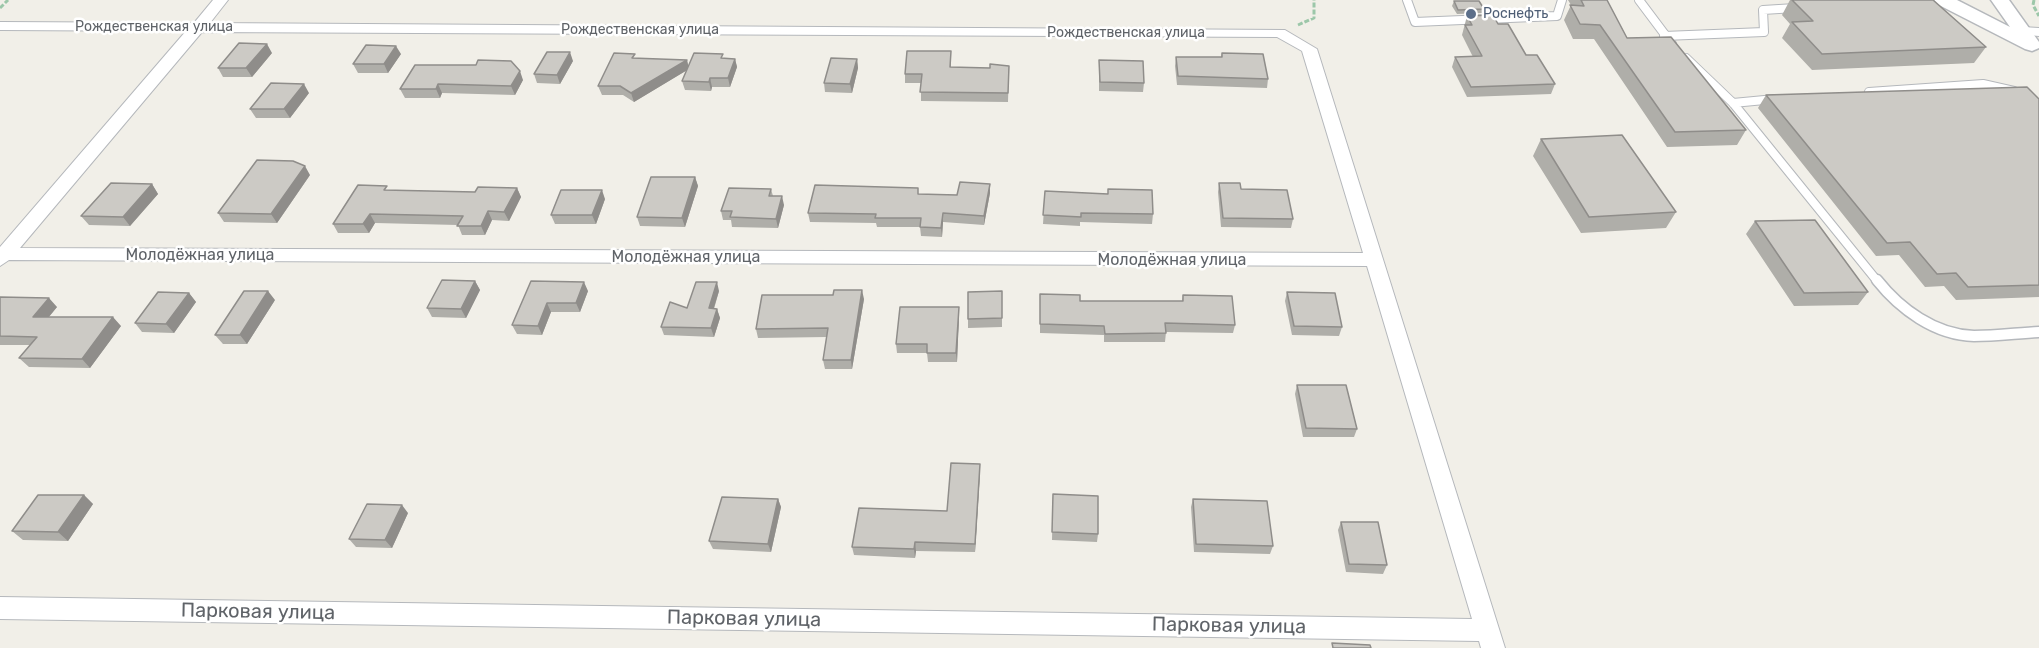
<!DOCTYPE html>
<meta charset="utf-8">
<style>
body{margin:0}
canvas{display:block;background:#f1efe8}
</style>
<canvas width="2039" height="648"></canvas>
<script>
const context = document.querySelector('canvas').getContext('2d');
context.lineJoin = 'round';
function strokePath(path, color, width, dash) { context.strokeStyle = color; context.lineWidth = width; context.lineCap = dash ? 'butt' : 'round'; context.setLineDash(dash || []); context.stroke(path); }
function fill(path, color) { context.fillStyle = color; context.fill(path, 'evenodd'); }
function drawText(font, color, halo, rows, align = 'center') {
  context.font = font + ' Rubik,sans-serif'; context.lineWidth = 5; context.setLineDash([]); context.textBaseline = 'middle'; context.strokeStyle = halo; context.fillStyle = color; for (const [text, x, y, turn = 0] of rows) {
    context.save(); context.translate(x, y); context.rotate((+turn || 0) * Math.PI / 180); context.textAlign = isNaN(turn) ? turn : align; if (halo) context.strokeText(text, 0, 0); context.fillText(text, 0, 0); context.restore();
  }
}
const serviceFar1 = new Path2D(`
 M1407,0L1415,22L1557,16L1562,0
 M1639,0L1672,44
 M1664,36L1764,32L1763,10L1795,8
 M1686,58L1733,103L1878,282
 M1869,92L1983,84L2014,91
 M1733,103L1775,99`);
const service = new Path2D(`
 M1877,280C1900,309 1935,335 1974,336C1996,336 2018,333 2039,332`);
const minor = new Path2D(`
 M213,0H228L210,23L1285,30L1317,49L1505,648H1481L1479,641L0,619V597L1472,619L1367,266L9,260L0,266V247L186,31L0,30V22L194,23ZM202,32L1277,37L1302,51L1363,253L20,248Z
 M2022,27L2039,28V36L2017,34L2015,31Z`);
const tertiary = new Path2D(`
 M1934,0H1957L2010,27L1991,0H2009L2039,42V48L2032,51L2025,49L1937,4Z`);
strokePath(serviceFar1, '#b5b8bc', 10);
strokePath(service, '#b5b8bc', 13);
strokePath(minor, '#b5b8bc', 2);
strokePath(tertiary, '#b5b8bc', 3);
strokePath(new Path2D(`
 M2034,0L2033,5L2039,16
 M0,8L8,0
 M1298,25L1314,18V0`), '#9cc7a9', 3, [5, 2]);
strokePath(serviceFar1, '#fff', 8);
strokePath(service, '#fff', 10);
fill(minor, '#fff');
fill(tertiary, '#fff');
fill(new Path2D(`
 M1568,0H1607L1627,38L1746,130L1737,145L1667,147L1594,39H1573L1564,20L1571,5Z
 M1790,0H1933L1986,47L1974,63L1812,70L1782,38L1790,24L1782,15Z
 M1454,1L1484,9L1482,13L1457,14L1452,6Z
 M1467,16L1498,24L1526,55L1555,84L1551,94L1467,97L1452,67L1455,57H1473L1462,35Z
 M272,53L252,77H223L218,68Z
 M1222,53L1268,79L1267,88L1177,85L1175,66L1176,57H1221Z
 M401,54L388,73H358L353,64Z
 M724,58L735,59L737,67L730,87H712L711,91L685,90L682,81L687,70L634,102L623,95H602L598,86L636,59L687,60L688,66Z
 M857,59L858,68L852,93L825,92L824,83Z
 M951,60V68H990L1009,66L1008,102L921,101V83H905V74Z
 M1099,60L1144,83L1143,92L1099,91Z
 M573,61L560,84L537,83L534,74Z
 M415,65L523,80L515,95L442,93L440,98H405L400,89Z
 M309,93L290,118H256L250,109Z
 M1766,95L2039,99V297L1956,300L1944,286L1925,287L1899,255L1876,256L1758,108Z
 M1541,139L1676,212L1666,228L1581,233L1533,156Z
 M310,175L277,223L224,222L218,213Z
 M695,177L698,186L685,227L640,226L637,217Z
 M1219,183L1241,189L1293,219L1291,228L1221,227L1218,192Z
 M152,184L158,194L130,226L89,225L81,216Z
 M990,184V193L984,225L943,222L942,237L921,236L920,227H877L876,223L810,222L808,213L919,195H957Z
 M517,188L521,197L509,221L492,220L485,235H462L458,225L375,223L369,233H338L333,224L390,191L475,192Z
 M771,189L773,196L784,205L778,228L732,227L731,220H723L721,211Z
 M1045,191L1153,214L1152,224L1080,222V226L1043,224Z
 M605,199L596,224H555L551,215Z
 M1755,221L1868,292L1858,305L1794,306L1746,234Z
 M475,281L480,290L466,318L432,317L427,308Z
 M531,281L588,291L580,312H551L542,335L517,334L512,325Z
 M719,291L714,309H717L720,318L714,337L664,335L661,327L687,308Z
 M1002,291V327L968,328V319Z
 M1287,292L1342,327L1339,336L1292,335L1285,301Z
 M189,293L196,302L174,333L142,332L135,323Z
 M1040,294L1080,301H1182L1183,295L1235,325L1233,333L1166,332L1165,342H1104V335L1040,333Z
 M0,297L57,307L49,317L121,326L90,368L29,367L19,358L30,345H0Z
 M864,299L852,369H825L823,360L827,337L758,338L756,329Z
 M275,300L247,344H223L215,335Z
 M959,316L957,362H928L927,353H897L896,344Z
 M1297,385L1357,429L1354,437H1303L1295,394Z
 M980,472L975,552L916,551L915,558L854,555L852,547L947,511Z
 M1053,494L1098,534L1097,542L1052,540Z
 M84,495L93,504L68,541L23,540L12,531Z
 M778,499L781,507L771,552L713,549L709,541Z
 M1193,499L1273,546L1270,554L1194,552L1191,507Z
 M408,513L392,548L356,547L349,539Z
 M1341,522L1387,565L1383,574L1346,572L1338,530Z`), '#afaea9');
fill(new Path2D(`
 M267,44L272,53L252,77L246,68Z
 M396,46L401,54L388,73L384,64Z
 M570,52L573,61L560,84L557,75Z
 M735,59L737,67L730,87L728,78Z
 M857,59L858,68L852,93L850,84Z
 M687,60L689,69L634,102L631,93Z
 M520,71L523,80L515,95L511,86Z
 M710,78L712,87L711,91L709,82Z
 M304,84L309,93L290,118L284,109Z
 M438,84L442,93L440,98L436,89Z
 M305,166L310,175L277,223L271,214Z
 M695,177L698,186L685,227L682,218Z
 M152,184L158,194L130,226L123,217Z
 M990,184V193L984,225V216Z
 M517,188L521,197L509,221L504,212Z
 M602,190L605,199L596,224L592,215Z
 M782,196L784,205L778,228L776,219Z
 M488,211L492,220L485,235L481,226Z
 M943,213V222L942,237L941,228Z
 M370,214L375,223L369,233L363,224Z
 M475,281L480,290L466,318L461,309Z
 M584,282L588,291L580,312L576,303Z
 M717,282L719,291L711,317L709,308Z
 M862,290L864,299L852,369L851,360Z
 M268,291L275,300L247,344L240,335Z
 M189,293L196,302L174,333L166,324Z
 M49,298L57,307L42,325L33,317Z
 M547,303L551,312L542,335L538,326Z
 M959,307V316L957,362L956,353Z
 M717,309L720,318L714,337L711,328Z
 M113,317L121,326L90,368L82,359Z
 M980,464V472L975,552V544Z
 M84,495L93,504L68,541L58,532Z
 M778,499L781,507L771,552L768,544Z
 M402,505L408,513L392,548L385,540Z
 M915,542L916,551L915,558L914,549Z`), '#8f8d8a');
const building = new Path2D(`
 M1581,0H1607L1627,38L1671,37L1746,130L1675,132L1600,25L1580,24L1570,5L1584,6Z
 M1792,0H1933L1986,47L1822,54L1792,22L1813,21Z
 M1454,1H1479L1484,9L1458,10Z
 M1493,15L1498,24H1508L1526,55H1537L1555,84L1471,87L1455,57L1482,56L1465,25H1472L1467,16Z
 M239,43L267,44L246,68H218Z
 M366,45L396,46L384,64H353Z
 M907,51H951L950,67L990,68V64L1009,66L1008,93L920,92L922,74H905Z
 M547,52H570L557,75L534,74Z
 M614,53L635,54L632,58L687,60L631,93L620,86H598Z
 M694,53L723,54L721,58L735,59L728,78H710L709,82L682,81Z
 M1222,53L1263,54L1268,79L1178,76L1176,57H1222Z
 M831,58L857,59L850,84L824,83Z
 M478,60L511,61L520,71L511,86L438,84L436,89H400L415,65H476Z
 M1099,60L1143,61L1144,83L1100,82Z
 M271,83L304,84L284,109H250Z
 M2027,87L2039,99V285L1968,287L1956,273L1937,274L1910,242L1887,243L1766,95Z
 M1622,135L1676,212L1589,217L1541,139Z
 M257,160L293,161L305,166L271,214L218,213Z
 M651,177H695L682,218L637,217Z
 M960,182L990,184L984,216L943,213L941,228L920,227L921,218H875L876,214L808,213L815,185L918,188V194L957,195Z
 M111,183L152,184L123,217L81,216Z
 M1219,183H1240L1241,189L1287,190L1293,219L1223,218Z
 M358,185L387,186L384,190L475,192L478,187L517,188L504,212L488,211L481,226H457L463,216L370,214L363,224H333Z
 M729,188L771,189L769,196H782L776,219L730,217L732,211H721Z
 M1108,189L1152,190L1153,214L1081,213V217L1043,215L1045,191L1108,194Z
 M561,190H602L592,215H551Z
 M1815,220L1868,292L1804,293L1755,221Z
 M442,280L475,281L461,309L427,308Z
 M531,281L584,282L576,303H547L538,326L512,325Z
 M696,282H717L709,308L717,309L711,328L661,327L670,302L687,308Z
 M834,290H862L851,360H823L828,328L756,329L762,295H833Z
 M244,291H268L240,335H215Z
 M1002,291V318L968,319V292Z
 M158,292L189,293L166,324L135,323Z
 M1287,292L1335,293L1342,327L1294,326Z
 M1040,294L1080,295V301H1183V295L1232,296L1235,325L1165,323L1166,333L1105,334L1104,326L1040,324Z
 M0,297L49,298L33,317H113L82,359L19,358L37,337L0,336Z
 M900,307H959L956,353H927V344H896Z
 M1297,385H1346L1357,429L1306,428Z
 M951,463L980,464L975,544L915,542L914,549L852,547L859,508L947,511Z
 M1053,494L1098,496V534L1052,532Z
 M38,495H84L58,532L12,531Z
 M722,497L778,499L768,544L709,541Z
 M1193,499L1267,501L1273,546L1196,544Z
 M367,504L402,505L385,540L349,539Z
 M1341,522H1378L1387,565L1349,564Z
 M1332,643L1370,645L1371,648H1333Z`);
fill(building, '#cccac5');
strokePath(building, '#8f8d8a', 1.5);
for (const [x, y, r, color] of [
 [1471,14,6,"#5c6f8a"]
]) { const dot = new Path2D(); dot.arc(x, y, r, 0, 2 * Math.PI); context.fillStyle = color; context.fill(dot); strokePath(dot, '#fff', 2); }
drawText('14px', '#4e5e75', '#fff', [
 ["Роснефть",1483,14]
], 'left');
drawText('14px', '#5f6368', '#fff', [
 ["Рождественская улица",154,27],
 ["Рождественская улица",640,30],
 ["Рождественская улица",1126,33]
]);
drawText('16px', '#5f6368', '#fff', [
 ["Молодёжная улица",200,255],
 ["Молодёжная улица",686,257],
 ["Молодёжная улица",1172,260]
]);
drawText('20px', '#5f6368', '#fff', [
 ["Парковая улица",258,612,1],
 ["Парковая улица",744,619,1],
 ["Парковая улица",1229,626,1]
]);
</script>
